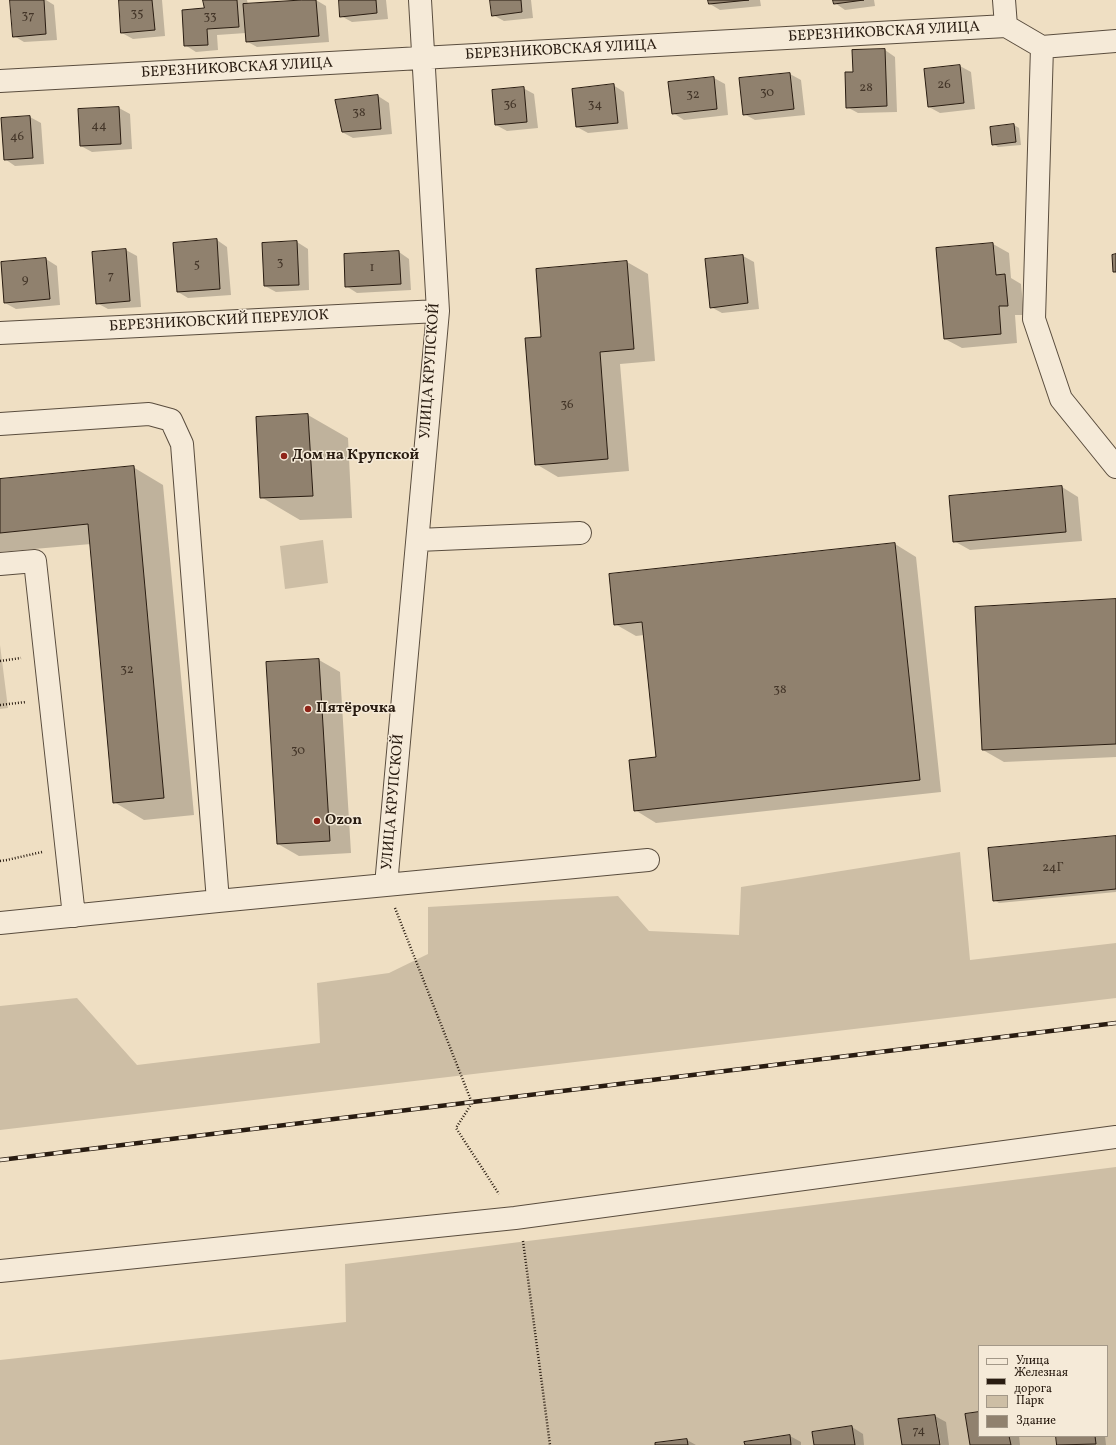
<!DOCTYPE html>
<meta charset="utf-8">
<style>
body{margin:0}
#map{position:relative;width:1116px;height:1445px;overflow:hidden;background:#efdfc3;font-family:Vollkorn,serif}
canvas{display:block}
.legend{position:absolute;left:978px;top:1345px;width:130px;height:92px;box-sizing:border-box;background:#f5ead8;border:1px solid #a39888;margin:0;padding:5px 7px;list-style:none;font-size:12px;color:#291c11}
.legend li{display:flex;align-items:center;gap:8px;height:20px}
.legend b{width:20px;border:1px solid #a39888}
</style>
<div id="map">
<canvas width="1116" height="1445"></canvas>
<ul class="legend">
<li><b style="height:5px;background:#f5ead8"></b>Улица</li>
<li><b style="height:5px;background:#291c11"></b>Железная дорога</li>
<li><b style="height:11px;background:#cdbea5"></b>Парк</li>
<li><b style="height:11px;background:#90816e"></b>Здание</li>
</ul>
</div>
<script>
const context = document.querySelector('canvas').getContext('2d');
context.lineJoin = 'round';
function fill(path, color) { context.fillStyle = color; context.fill(path, 'evenodd'); }
function strokePath(path, color, width, dash) { context.strokeStyle = color; context.lineWidth = width; context.lineCap = dash ? 'butt' : 'round'; context.setLineDash(dash || []); context.stroke(path); }
function drawText(font, color, halo, rows, align = 'center') {
  context.font = font + ' Vollkorn,serif'; context.lineWidth = 3; context.setLineDash([]); context.textBaseline = 'middle'; context.strokeStyle = halo; context.fillStyle = color; for (const [text, x, y, turn = 0] of rows) {
    context.save(); context.translate(x, y); context.rotate((+turn || 0) * Math.PI / 180); context.textAlign = isNaN(turn) ? turn : align; if (halo) context.strokeText(text, 0, 0); context.fillText(text, 0, 0); context.restore();
  }
}
fill(new Path2D(`
 M323,540L328,583L285,589L280,546Z
 M0,645L8,708L0,709Z
 M960,852L970,960L1116,943V998L0,1130V1006L77,998L137,1065L320,1043L317,983L389,973L428,954V907L618,896L649,931L739,935L741,887Z
 M1116,1167V1445H0V1360L346,1322L345,1264ZM979,1346H1107V1436H979Z`), '#cdbea5');
fill(new Path2D(`
 M22,0H46L54,5L57,40L24,42L14,36Z
 M120,0H162L165,36L133,39L122,33Z
 M204,0H247L248,5L316,0L326,6L329,42L257,47L246,41V33L217,35L218,50L196,52L185,45L205,9Z
 M340,0H386L388,19L352,22L341,16Z
 M491,0H531L533,18L504,21L493,15Z
 M709,0H760L761,6L720,10L710,4Z
 M834,0H874L875,6L845,10L835,3Z
 M885,50L895,57L897,112L858,113L847,107L854,73Z
 M960,66L971,72L975,109L940,113L929,107Z
 M790,74L801,80L805,115L755,120L744,114L740,79Z
 M714,78L725,84L728,115L684,120L673,113Z
 M613,85L624,92L628,129L588,133L577,127Z
 M523,88L534,94L538,128L507,131L496,125Z
 M378,96L389,103L392,134L353,138L342,132L337,100Z
 M119,108L130,114L132,149L92,152L81,146Z
 M30,117L41,123L44,164L15,166L5,159L2,119Z
 M1014,125L1019,128L1021,145L998,147L993,144Z
 M217,240L227,247L231,295L188,298L178,292Z
 M297,242L308,249L309,290L276,292L265,286Z
 M993,244L1009,253L1011,278L1021,284L1024,315H1015L1017,343L962,348L945,339L937,249Z
 M126,250L137,256L141,307L108,309L97,303Z
 M399,252L409,259L411,290L357,293L346,286Z
 M743,256L754,262L759,309L722,313L711,307Z
 M46,259L57,266L60,305L16,309L5,303L2,263Z
 M627,262L648,274L655,361L620,364L629,471L558,477L536,464L542,338Z
 M308,415L348,438L352,518L300,520L261,497L257,418Z
 M133,467L163,485L194,815L144,820L114,802L91,544L0,552V480Z
 M1062,487L1078,497L1082,541L970,550L954,541L950,497Z
 M895,544L916,557L941,792L656,823L635,810L657,758L644,635L636,636L615,624Z
 M1116,600V757L1004,762L983,750Z
 M319,660L340,672L351,853L299,856L278,844Z
 M1116,837V892L999,903L994,900Z
 M979,1413V1436H1019L1020,1445H971Z
 M935,1416L946,1422L949,1445H941L937,1422H935L939,1445H903Z
 M852,1427L863,1434L864,1445H815Z
 M790,1436L801,1442V1445H746Z
 M1057,1436H1105L1106,1445H1058Z
 M687,1440L696,1445H656Z`), '#0003');
const building = new Path2D(`
 M10,0H44L46,34L13,37Z
 M119,0H152L155,30L121,33Z
 M203,0H237L239,27L207,29L208,45L184,46L182,10L204,8Z
 M302,0H316L319,36L246,42L243,4Z
 M339,0H376L377,13L340,17Z
 M490,0H521L522,12L492,16Z
 M708,0H749L709,4Z
 M833,0H864L834,4Z
 M885,49L887,106L846,108L845,72H853L852,50Z
 M960,65L964,103L928,107L924,69Z
 M790,73L794,109L743,115L739,78Z
 M714,77L717,109L672,114L668,82Z
 M614,84L618,123L576,127L572,89Z
 M524,87L527,122L495,125L492,90Z
 M378,95L381,129L342,132L335,100Z
 M119,107L121,144L80,146L78,109Z
 M30,116L33,158L4,160L1,118Z
 M1014,124L1016,142L992,145L990,127Z
 M217,239L220,289L177,292L173,243Z
 M297,241L299,285L264,286L262,243Z
 M993,243L996,275L1005,274L1008,306H999L1001,334L944,339L936,248Z
 M126,249L130,301L96,304L92,252Z
 M399,251L401,284L345,287L344,254Z
 M1116,254V272H1113L1112,255Z
 M743,255L748,303L710,308L705,259Z
 M46,258L50,299L4,303L1,262Z
 M627,261L634,349L600,352L608,459L535,465L525,338L541,337L536,269Z
 M308,414L313,496L260,498L256,417Z
 M134,466L164,798L113,803L88,524L0,533V479Z
 M1062,486L1066,532L953,542L949,496Z
 M895,543L920,780L634,811L629,760L656,757L642,622L614,625L609,574Z
 M1116,599V744L982,750L975,607Z
 M319,659L330,841L277,844L266,662Z
 M1116,836V889L993,901L988,848Z
 M979,1412V1436H1009L1011,1445H970L965,1414Z
 M935,1415L940,1445H902L898,1419Z
 M852,1426L855,1445H814L812,1432Z
 M790,1435L791,1445H745L744,1442Z
 M1056,1436H1095L1096,1444L1057,1445Z
 M687,1439L688,1445H655V1443Z`);
fill(building, '#90816e');
strokePath(building, '#291c11', 1);
const minor = new Path2D(`
 M1004,0L1006,26
 M1042,47L1034,319L1061,399L1116,467
 M0,81L1006,26L1042,47L1116,41
 M0,333L438,311
 M0,424L149,414L171,420L182,444L218,901
 M418,540L580,533
 M0,564L35,561L74,916
 M386,885L438,311L420,0
 M0,923L218,901L648,860
 M0,1271L515,1218L1116,1137`);
strokePath(minor, '#5a4d3e', 24);
strokePath(new Path2D(`
 M0,661L21,658
 M0,705L26,702
 M0,861L7,860L42,852
 M395,908L472,1103L456,1128L499,1194
 M523,1241L550,1445`), '#291c11', 2.5, [1, 2]);
strokePath(minor, '#f5ead8', 22);
const rail = new Path2D(`
 M0,1160L1116,1023`);
strokePath(rail, '#291c11', 4.5);
strokePath(rail, '#f5ead8', 3, [9]);
for (const [x, y, r, color] of [
 [284,456,4,"#8f2418"],
 [308,709,4,"#8f2418"],
 [317,821,4,"#8f2418"]
]) { const dot = new Path2D(); dot.arc(x, y, r, 0, 2 * Math.PI); context.fillStyle = color; context.fill(dot); strokePath(dot, '#f5ead8', 1.5); }
drawText('13px', '#433528', null, [
 ["35",137,15],
 ["37",28,17],
 ["33",210,18],
 ["26",944,86],
 ["28",866,89],
 ["30",767,94],
 ["32",693,96],
 ["36",510,106],
 ["34",595,106],
 ["38",359,114],
 ["44",99,127],
 ["46",17,138],
 ["3",280,264],
 ["5",197,266],
 ["1",372,269],
 ["7",111,277],
 ["9",25,281],
 ["36",567,406],
 ["32",127,671],
 ["38",780,691],
 ["30",298,752],
 ["24Г",1053,869],
 ["74",919,1432]
]);
drawText('15px', '#291c11', '#f5ead8', [
 ["БЕРЕЗНИКОВСКАЯ УЛИЦА",884,33,-3],
 ["БЕРЕЗНИКОВСКАЯ УЛИЦА",561,51,-3],
 ["БЕРЕЗНИКОВСКАЯ УЛИЦА",237,69,-3],
 ["БЕРЕЗНИКОВСКИЙ ПЕРЕУЛОК",219,322,-3],
 ["УЛИЦА КРУПСКОЙ",431,371,-86],
 ["УЛИЦА КРУПСКОЙ",394,802,-85]
]);
drawText('bold 15px', '#291c11', '#f5ead8', [
 ["Дом на Крупской",292,456],
 ["Пятёрочка",316,709],
 ["Ozon",325,821]
], 'left');
</script>
